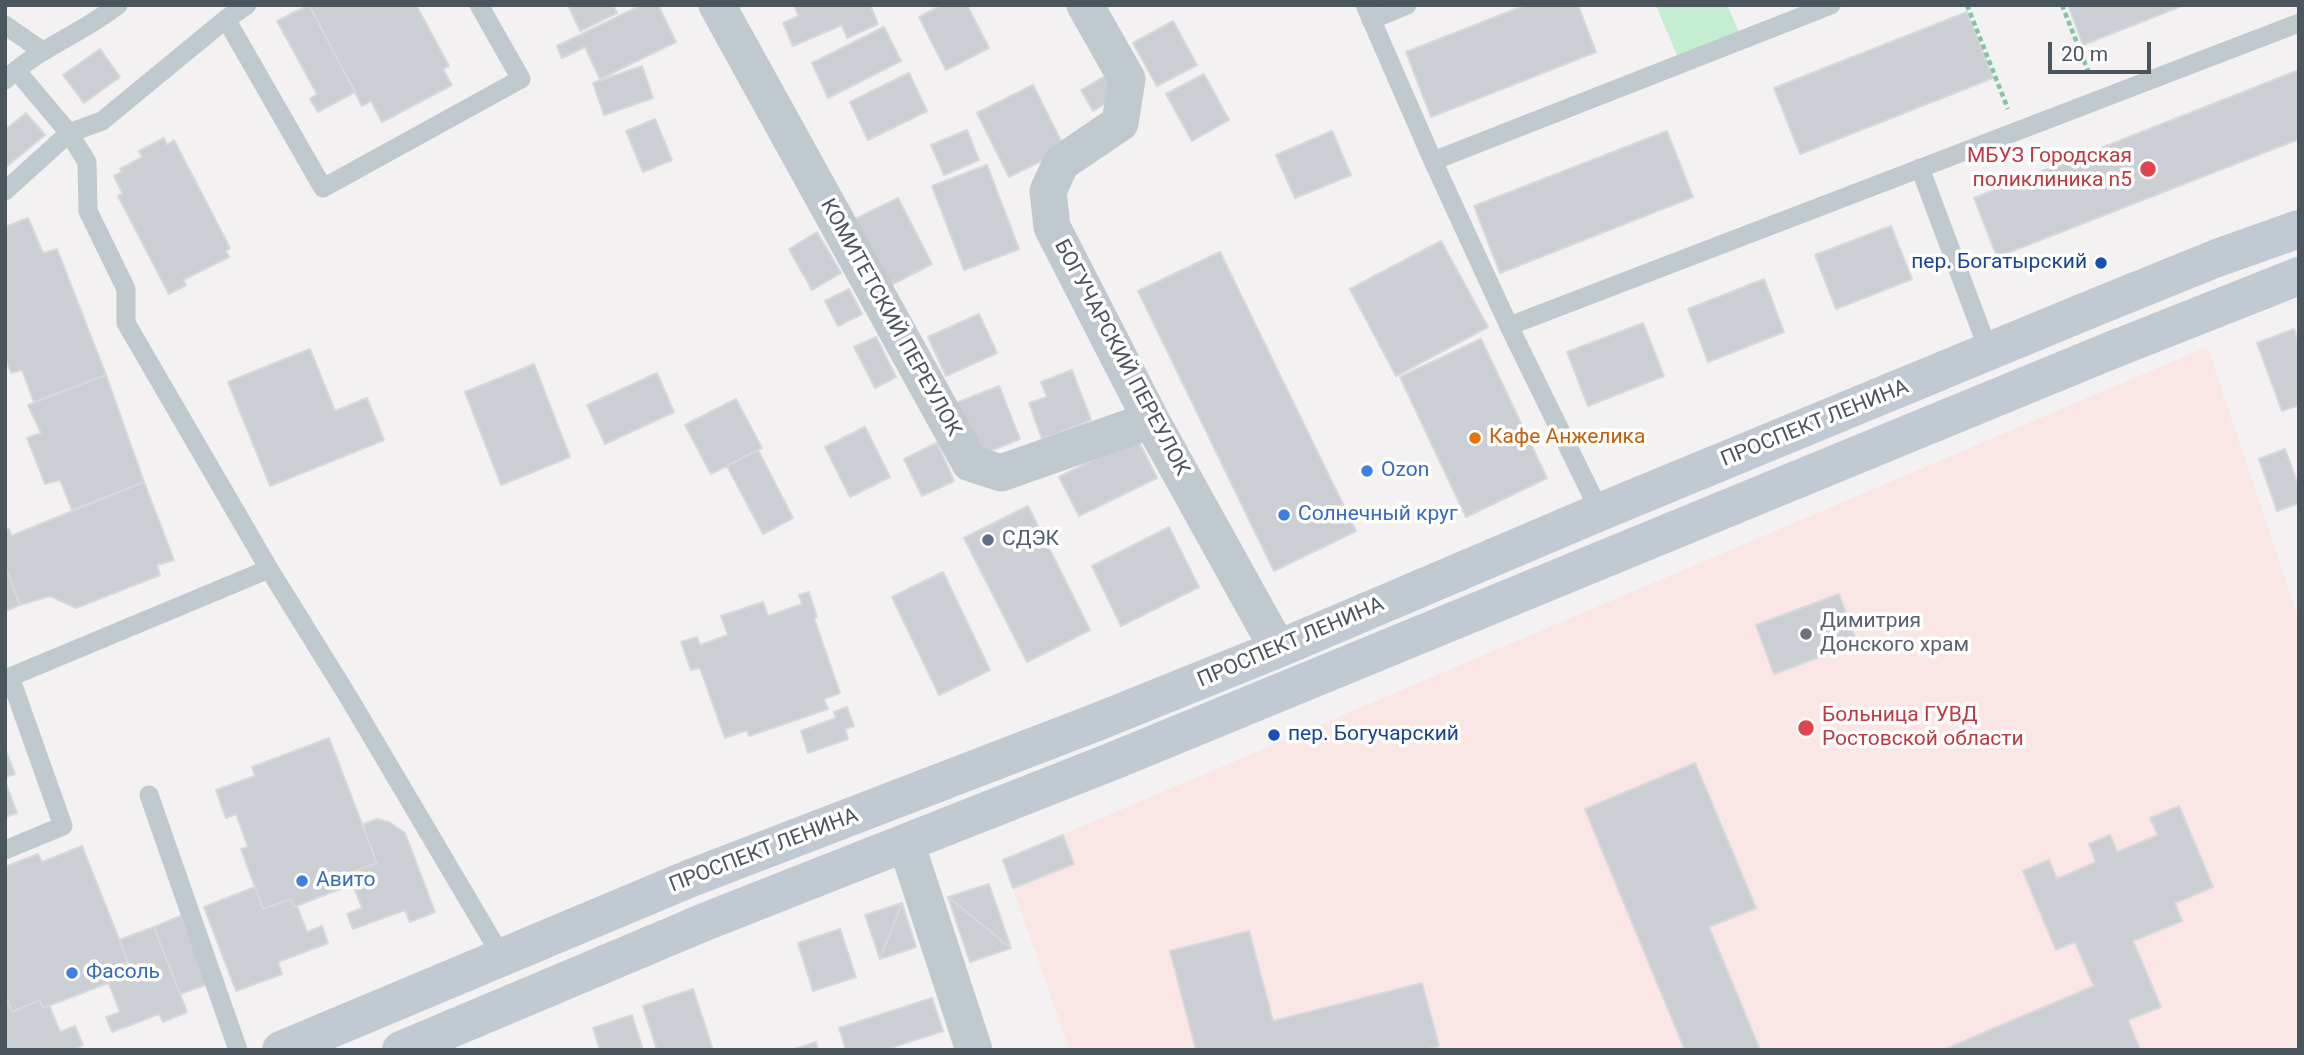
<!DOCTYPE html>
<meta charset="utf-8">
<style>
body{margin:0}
#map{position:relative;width:2304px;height:1055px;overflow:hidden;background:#f3f1f1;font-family:Roboto,sans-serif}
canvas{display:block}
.frame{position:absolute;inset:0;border:7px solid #4a555d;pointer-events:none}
.scale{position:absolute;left:2048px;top:42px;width:103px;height:32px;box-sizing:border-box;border:4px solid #4a555d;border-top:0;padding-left:9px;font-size:21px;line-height:24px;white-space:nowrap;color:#4a555d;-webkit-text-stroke:5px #fff;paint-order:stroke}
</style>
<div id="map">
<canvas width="2304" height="1055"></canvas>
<div class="frame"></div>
<div class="scale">20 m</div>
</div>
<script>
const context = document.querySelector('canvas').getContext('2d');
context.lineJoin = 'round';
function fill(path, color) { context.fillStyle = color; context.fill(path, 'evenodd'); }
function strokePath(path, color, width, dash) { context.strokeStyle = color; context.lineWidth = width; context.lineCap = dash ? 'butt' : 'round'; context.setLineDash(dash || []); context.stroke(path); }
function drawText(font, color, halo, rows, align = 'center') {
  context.font = font + ' Roboto,sans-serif'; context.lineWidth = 7; context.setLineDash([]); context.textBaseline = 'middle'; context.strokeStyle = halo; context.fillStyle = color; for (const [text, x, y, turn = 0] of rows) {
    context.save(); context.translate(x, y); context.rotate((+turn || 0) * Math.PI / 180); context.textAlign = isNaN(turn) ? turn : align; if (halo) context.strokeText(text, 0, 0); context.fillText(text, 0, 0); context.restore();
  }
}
fill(new Path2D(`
 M2207,347L2299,621V1050H1070L1003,860Z`), '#fae6e5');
fill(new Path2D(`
 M1656,5H1727L1739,32L1678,58Z`), '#c4edd1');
const building = new Path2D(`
 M309,5H416L449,66L443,69L452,85L382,122L371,101L362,106Z
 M309,5L355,92L318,112L310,99L317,94L277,21Z
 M568,5H613L617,13L580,31Z
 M642,5H658L676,42L600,79L585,47L562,58L557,46Z
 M794,5H870L878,24L847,38L842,25L793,46L783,23L799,16Z
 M942,5H967L989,48L946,70L919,17Z
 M1526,5H1578L1596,52L1431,117L1406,52Z
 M2068,5H2184L2083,45Z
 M1967,12L1993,78L1800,154L1774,88Z
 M1173,21L1197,65L1157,86L1133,43Z
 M884,27L901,61L828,98L812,63Z
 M100,49L120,77L84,103L63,75Z
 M642,66L653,98L604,115L593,83Z
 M2299,70V139L1997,257L1974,198Z
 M909,73L927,111L868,140L850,102Z
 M1204,74L1229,120L1192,141L1166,94Z
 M1107,75L1111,100L1093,111L1081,90Z
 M1033,85L1065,149L1009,177L977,113Z
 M26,113L45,135L5,168V130Z
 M655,119L672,160L643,172L626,131Z
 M967,130L979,160L944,175L931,145Z
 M1332,131L1351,175L1295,198L1276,155Z
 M1667,131L1693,197L1500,273L1474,206Z
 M164,138L167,145L174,140L230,248L226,251L229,257L183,280L186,285L169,294L118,196L123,194L114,176L122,172L120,169L142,157L139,151Z
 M987,165L1019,249L964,270L932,186Z
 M898,198L932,264L885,288L851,221Z
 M28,218L43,253L57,249L106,375L34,402L22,370L11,373L5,357V227Z
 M1891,226L1912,279L1836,309L1815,255Z
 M817,232L841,273L812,290L789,249Z
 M1441,241L1488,327L1396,376L1350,289Z
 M1220,252L1356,531L1274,571L1138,291Z
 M1764,279L1784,332L1708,362L1688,309Z
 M849,289L862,314L838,326L825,301Z
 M979,314L997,353L946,376L928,337Z
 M1643,323L1664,376L1588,406L1567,352Z
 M2294,329L2299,344V405L2282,411L2257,343Z
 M876,337L896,377L875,388L854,347Z
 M1481,339L1547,478L1466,517L1400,377Z
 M310,349L335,411L367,398L384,440L270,486L228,382Z
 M534,364L570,457L501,485L465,392Z
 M1072,370L1091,420L1042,439L1029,403L1047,397L1041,382Z
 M657,373L674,412L605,444L587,405Z
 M106,375L144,482L72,510L60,480L45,484L27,438L41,433L28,405Z
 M999,386L1020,439L973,458L951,405Z
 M736,399L762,448L711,474L685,425Z
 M865,427L890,477L850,497L825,447Z
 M1137,438L1157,478L1079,516L1059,477Z
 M937,443L954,481L922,496L904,459Z
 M2285,449L2299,487V503L2277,511L2259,459Z
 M758,450L793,518L763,534L727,466Z
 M144,482L174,560L157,565L160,575L76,608L50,596L20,605L5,565V530L9,529L11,536Z
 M1028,506L1090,630L1027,662L964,538Z
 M1169,527L1199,587L1121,626L1092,566Z
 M5,565L20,605L5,611Z
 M943,572L990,670L939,695L892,597Z
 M809,592L817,617L814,618L840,693L824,699L828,709L749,736L747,730L725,738L700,668L691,670L681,642L697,637L700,645L728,635L721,616L763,602L768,616L802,604L799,595Z
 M1839,594L1857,643L1774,674L1756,625Z
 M847,707L854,726L845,729L848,739L808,753L801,731L836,718L834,712Z
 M329,738L377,863L356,871L360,882L353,884L294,907L291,899L263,909L241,849L248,847L236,814L226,818L216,790L255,776L252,767Z
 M5,749L15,774L5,777Z
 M1695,763L1756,908L1709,927L1760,1050H1685L1585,809Z
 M5,781L17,813L5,817Z
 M2179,806L2213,887L2175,903L2182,921L2133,941L2161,1007L2128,1020L2140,1050H1943L2094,986L2075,942L2056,950L2023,871L2049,860L2057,879L2096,862L2089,844L2110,835L2117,852L2158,835L2150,818Z
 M377,819L389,822L405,833L435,912L410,922L405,910L353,929L347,914L362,908L353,884L360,882L356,871L377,863L362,825Z
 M1063,835L1074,864L1013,888L1003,860Z
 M82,846L128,962L104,971L108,983L43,1008L40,1000L12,1012L5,994V867L38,854L42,862Z
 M989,884L1011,948L948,897Z
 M255,887L263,909L291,899L294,907L297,906L307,932L322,926L328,943L278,962L282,974L236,991L204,907Z
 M948,897L1011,948L970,962Z
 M902,903L916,947L880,959Z
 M902,903L880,959L865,915Z
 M181,916L208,984L180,994L154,927Z
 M154,927L187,1012L163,1022L159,1014L112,1032L106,1017L120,1012L104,971L128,962L119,940Z
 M840,929L856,977L813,991L798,943Z
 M1249,931L1273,1021L1422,983L1439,1046L1423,1050H1196L1170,951Z
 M693,989L713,1050H657L643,1006Z
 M5,994L12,1012L40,1000L43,1008L49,1005L60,1032L75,1026L83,1045L72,1050H5Z
 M932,998L943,1031L884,1050H846L839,1028Z
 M632,1015L643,1050H600L593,1028Z
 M816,1042L818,1050H791Z`);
fill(building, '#cbced3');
strokePath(building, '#d6d8dc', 2);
strokePath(new Path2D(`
 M1967,5L2008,109
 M2062,5L2090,76`), '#7ec8a0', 4.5, [5, 3.5]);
strokePath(new Path2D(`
 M1365,5L1433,161L1509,326L1600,512
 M226,19L323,188L521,79L479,5
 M1371,20L1407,5
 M5,25L41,50
 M16,70L69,133L87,162L88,211L126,289V323L269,569
 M5,80C40,47 81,34 118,5
 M1433,161L1831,5
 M1920,168L1989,352
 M5,191L69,133L102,121L226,19L247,5
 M1509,326L2299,23
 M149,795L238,1050
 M5,850L63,826L10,677L269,569L349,698L502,957`), '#c0c9ce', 19);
strokePath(new Path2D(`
 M717,5L970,463L1001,473L1151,420
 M1085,5L1127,79L1120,123L1061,163L1048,191L1052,227L1151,420L1278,649
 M906,843L974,1050`), '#c0c9ce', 37);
strokePath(new Path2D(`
 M281,1050L691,878L1097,722L1278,649L1600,512L2096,307L2217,258L2299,229
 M401,1050L707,921L1113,761L2112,350L2299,276`), '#c1cad3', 38);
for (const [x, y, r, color] of [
 [2148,169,9,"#e0444e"],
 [2101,263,7,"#1a4fb4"],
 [1475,438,7,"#e8710a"],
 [1367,471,7,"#3f7fe0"],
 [1284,515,7,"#3f7fe0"],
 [988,540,7,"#5c6f8a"],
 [1806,634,7,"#6b7280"],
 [1806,728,9,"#e0444e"],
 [1274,735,7,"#1a4fb4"],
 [302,881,7,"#3f7fe0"],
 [72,973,7,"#3f7fe0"]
]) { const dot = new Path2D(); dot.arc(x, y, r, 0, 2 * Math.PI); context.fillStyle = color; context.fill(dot); strokePath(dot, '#fff', 2.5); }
drawText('21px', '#be3a42', '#fff', [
 ["МБУЗ Городская",2132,157],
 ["поликлиника n5",2132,181],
 ["Больница ГУВД",1822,716,"left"],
 ["Ростовской области",1822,740,"left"]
], 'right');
drawText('21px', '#164399', '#fff', [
 ["пер. Богатырский",2087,263],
 ["пер. Богучарский",1288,735,"left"]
], 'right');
drawText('21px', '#4a555d', '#fff', [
 ["КОМИТЕТСКИЙ ПЕРЕУЛОК",890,318,61],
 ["БОГУЧАРСКИЙ ПЕРЕУЛОК",1121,358,62],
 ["ПРОСПЕКТ ЛЕНИНА",1815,424,-22],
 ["ПРОСПЕКТ ЛЕНИНА",1291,643,-23],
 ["ПРОСПЕКТ ЛЕНИНА",764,851,-21]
]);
drawText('21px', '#c56008', '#fff', [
 ["Кафе Анжелика",1489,438]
], 'left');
drawText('21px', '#366cbe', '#fff', [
 ["Ozon",1381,471],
 ["Солнечный круг",1298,515],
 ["Авито",316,881],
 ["Фасоль",86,973]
], 'left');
drawText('21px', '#4e5e75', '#fff', [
 ["СДЭК",1002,540]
], 'left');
drawText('21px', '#5b616d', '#fff', [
 ["Димитрия",1820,622],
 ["Донского храм",1820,646]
], 'left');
</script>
